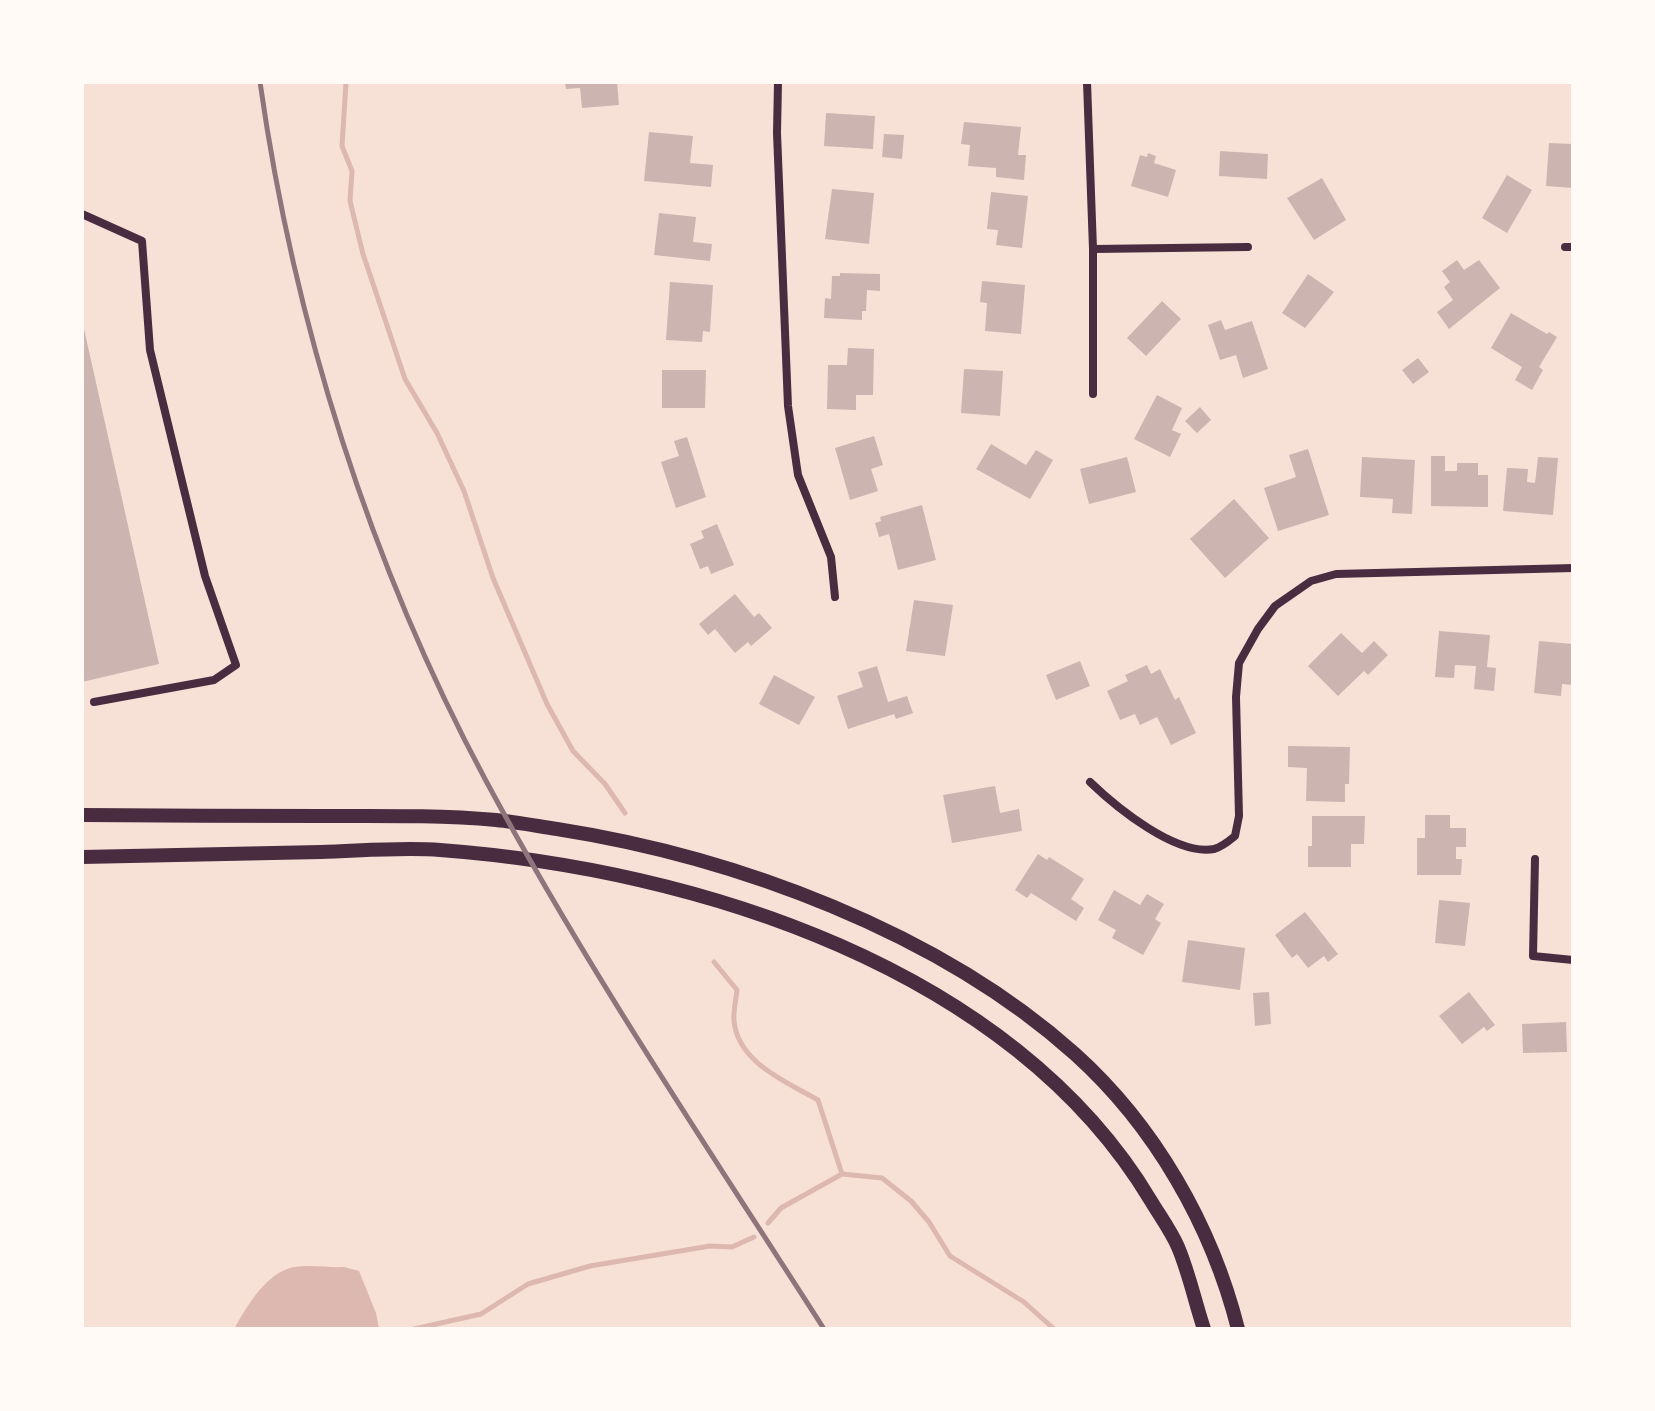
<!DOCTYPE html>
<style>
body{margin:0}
#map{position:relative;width:1655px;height:1411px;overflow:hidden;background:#f7e1d7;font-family:"Source Sans 3",sans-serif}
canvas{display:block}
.frame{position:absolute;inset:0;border:84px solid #fffaf5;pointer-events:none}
</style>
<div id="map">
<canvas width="1655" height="1411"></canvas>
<div class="frame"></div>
</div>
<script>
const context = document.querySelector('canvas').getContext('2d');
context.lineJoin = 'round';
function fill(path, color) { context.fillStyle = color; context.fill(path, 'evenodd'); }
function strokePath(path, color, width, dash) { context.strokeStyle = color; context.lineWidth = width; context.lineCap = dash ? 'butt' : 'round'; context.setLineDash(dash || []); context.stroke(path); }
fill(new Path2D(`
 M344,1267L359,1271L376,1313L379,1329H234C246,1308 263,1278 287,1269C302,1263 327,1268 344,1267Z`), '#dcb8b0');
strokePath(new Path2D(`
 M346,82L342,146L352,171L350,201L363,254L405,379L437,433L464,491L493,578L547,704L573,751L605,784L625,813
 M714,962L737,990C736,1000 733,1012 734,1021C738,1063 787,1082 818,1100L842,1174
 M842,1174L882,1178L911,1201L929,1222L950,1256L1024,1302L1054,1329
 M768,1223L781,1208L842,1174
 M414,1329L481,1314L528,1284L590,1266L710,1246L732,1247L754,1237`), '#dcb8b0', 5);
fill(new Path2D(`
 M565,82H617L619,105L582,108L580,88L566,89Z
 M826,113L875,116L873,149L824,146Z
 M964,122L1021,127L1018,155H1026L1024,180L996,177V168L968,166L970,145L961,144Z
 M649,132L693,136L690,163L713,165L711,187L644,181Z
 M884,134L904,135L902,159L882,157Z
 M1549,143L1573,144V188L1546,186Z
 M1220,151L1268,154L1267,179L1219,176Z
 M1148,153L1156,156L1154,163L1176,170L1168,197L1131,186L1140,155L1147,157Z
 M1507,175L1532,190L1507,233L1482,218Z
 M1322,178L1346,220L1314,240L1287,198Z
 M832,189L874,193L869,244L825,239Z
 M991,192L1028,196L1022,248L996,245L998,230L987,229Z
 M659,213L696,217L693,242L712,244L710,261L654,255Z
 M1457,260L1464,270L1479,260L1500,288L1449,329L1437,312L1453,300L1444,287L1450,282L1442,271Z
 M840,273L880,274V291L867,290L866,311H862V320L824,318L825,298L831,299L832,276H840Z
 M1308,274L1334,292L1305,328L1282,313Z
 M982,281L1025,285L1021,334L985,331L987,303L980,302Z
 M670,282L713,285L710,332L703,331L702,342L666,340Z
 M1162,301L1181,319L1146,356L1127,338Z
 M1511,313L1547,334L1549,332L1557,337L1539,367L1543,370L1532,390L1515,380L1522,367L1491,348Z
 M82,320L159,664L82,682Z
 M1221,320L1225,330L1252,321L1268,369L1243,378L1236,355L1220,360L1208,325Z
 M848,348L874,349L873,395H856V410L827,409L828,365H847Z
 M1418,358L1429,372L1413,384L1402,370Z
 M964,369L1003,371L1000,416L961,413Z
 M662,370H706L705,408H662Z
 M1157,395L1182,408L1172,430L1181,434L1170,457L1134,439Z
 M1200,407L1211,420L1197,433L1185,421Z
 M874,436L883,465L871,469L878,491L850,500L835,448Z
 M687,437L706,497L676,508L661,462L679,456L674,441Z
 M991,444L1026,465L1036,450L1053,460L1030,499L976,469Z
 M1308,449L1329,515L1278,531L1264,488L1296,477L1289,455Z
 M1431,456H1445V471H1457V463H1478V475H1488V507L1431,506Z
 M1127,457L1136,492L1089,504L1080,469Z
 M1362,457L1415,460L1412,514L1392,513L1393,499L1360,497Z
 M1538,457L1558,458L1553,515L1503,511L1507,468L1528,469L1527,482L1535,483Z
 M1234,499L1269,538L1225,578L1190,539Z
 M922,505L936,560L898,570L889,534L879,537L875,523L881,521L880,517Z
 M717,524L734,565L711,574L708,566L700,569L690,544L704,538L701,531Z
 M735,594L754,617L759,613L772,628L751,646L748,642L735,653L715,629L708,635L699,624Z
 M914,600L953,605L945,656L906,651Z
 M1439,631L1490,635L1487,667L1496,668L1494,691L1474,689L1476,666L1455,665L1454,678L1435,677Z
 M1341,633L1362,653L1374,641L1388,655L1368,675L1364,671L1338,696L1308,666Z
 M1539,641L1573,644V685L1562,684L1561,696L1534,693Z
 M1080,661L1090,686L1056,700L1046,675Z
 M1147,665L1151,674L1160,669L1175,700L1179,697L1196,733L1171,745L1157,717L1140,725L1135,714L1120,720L1107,691L1128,681L1125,675Z
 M877,666L888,702L907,696L913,713L896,719L894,714L848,729L837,696L863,687L858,672Z
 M774,675L815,697L799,725L759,704Z
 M1288,746L1350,747L1349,784H1345V802L1306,801L1307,768L1288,767Z
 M995,786L1000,813L1019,809L1022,831L952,843L943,795Z
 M1425,815H1450V828H1466V847H1456V859H1462L1461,875H1417V838H1425Z
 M1312,816H1365L1364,844H1351V867H1308V846H1312Z
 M1038,854L1047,860L1049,857L1084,879L1071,899L1084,908L1076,921L1031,893L1027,898L1015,890Z
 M1114,890L1140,905L1147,894L1164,904L1155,919L1161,923L1143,955L1112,938L1116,930L1098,920Z
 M1439,900L1470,903L1465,946L1435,943Z
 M1305,912L1338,954L1328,962L1324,956L1308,968L1297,954L1292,958L1275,935Z
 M1188,940L1245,948L1240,990L1182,982Z
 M1269,992L1271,1024L1255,1026L1253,993Z
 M1469,992L1495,1025L1487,1031L1484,1027L1462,1044L1439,1016Z
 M1566,1022L1567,1052L1523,1053L1522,1024Z`), '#ccb4b1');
strokePath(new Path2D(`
 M778,82L777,133L788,406L798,475L831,557L835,597
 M1087,82L1093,249V394
 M82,214L142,241L150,350L205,576L236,665L214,680L94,702
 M1565,247H1573
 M1093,249L1248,247
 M1090,782C1117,808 1176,856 1214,849C1222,847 1229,841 1235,836L1239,816L1236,697L1239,663L1258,629L1275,606L1311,581L1336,574L1573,568
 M1535,859L1533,956L1573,960`), '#4a2c40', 8);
strokePath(new Path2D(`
 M82,815C162,816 243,816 323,816C381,816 438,815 496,820C516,822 537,826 557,829C736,857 939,932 1075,1054C1155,1126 1212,1226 1238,1329
 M82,857C162,855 241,854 321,852C360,851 401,847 440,850C696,869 1012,968 1151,1201C1160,1216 1171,1231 1178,1247C1189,1273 1195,1302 1204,1329`), '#4a2c40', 14);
strokePath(new Path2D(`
 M260,82C294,323 370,564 485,779C587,969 708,1148 824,1329`), '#8f747c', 5);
</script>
